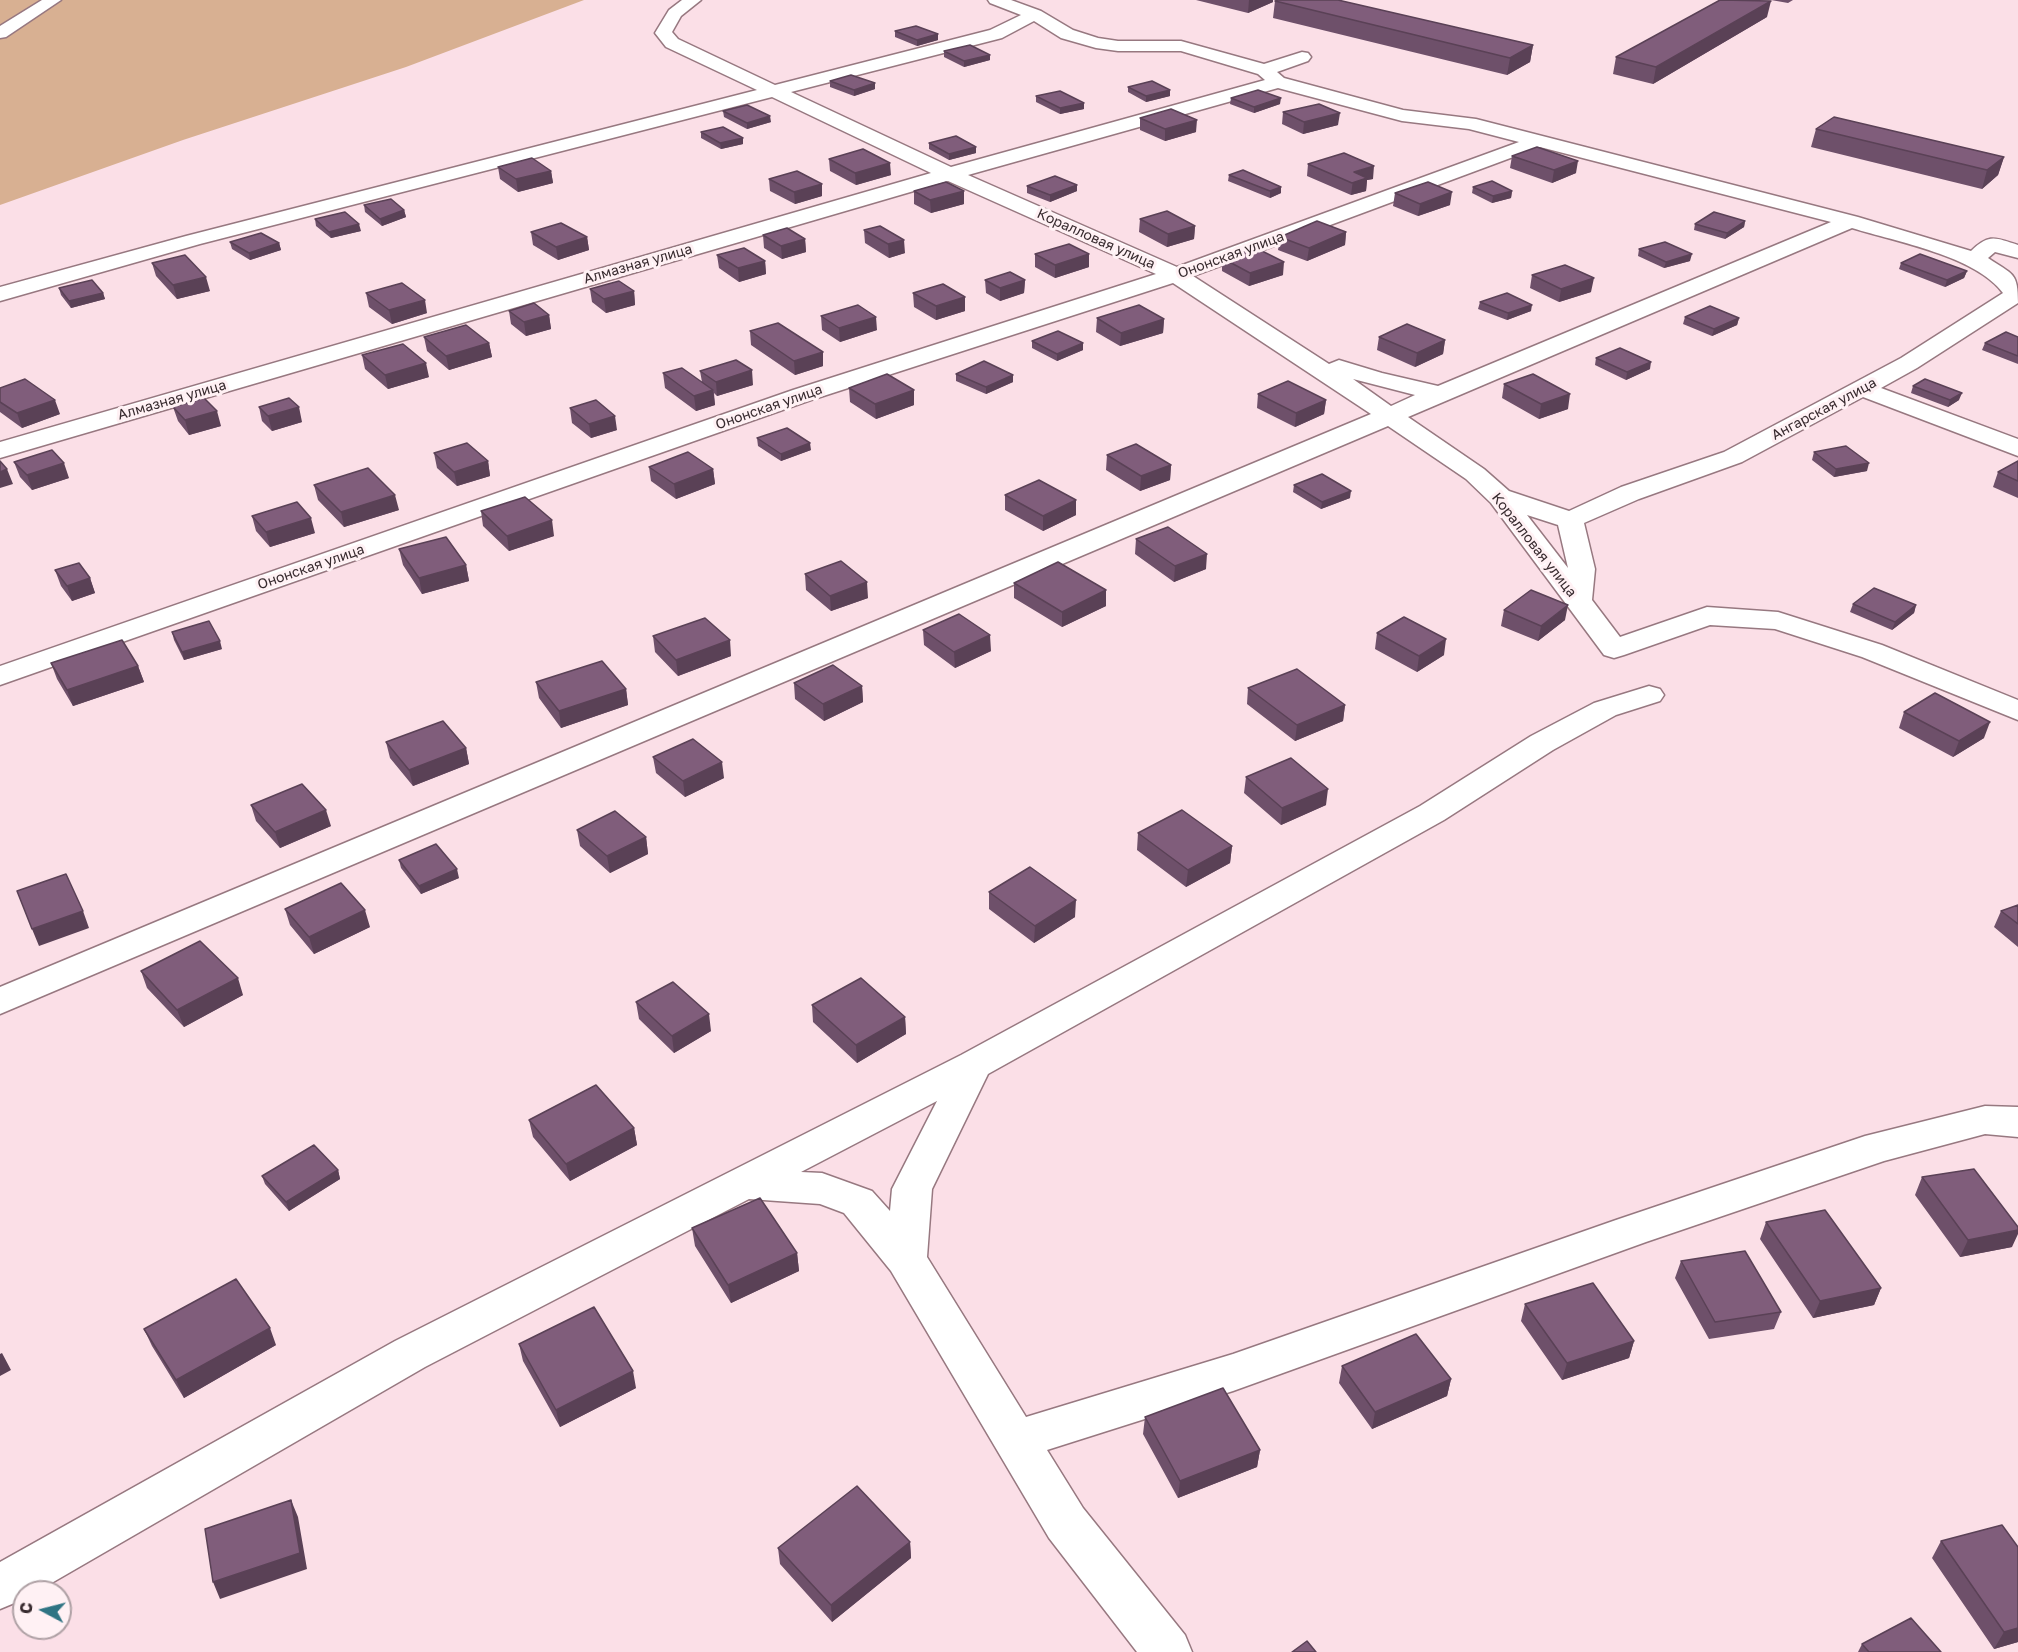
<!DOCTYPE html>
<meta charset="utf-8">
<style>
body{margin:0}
#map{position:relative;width:2018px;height:1652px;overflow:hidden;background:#fbdfe7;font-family:"Golos Text",sans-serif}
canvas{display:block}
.north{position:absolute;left:12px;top:1580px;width:60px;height:60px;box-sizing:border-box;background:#fff1f4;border:2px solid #afa1a5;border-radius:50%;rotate:277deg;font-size:16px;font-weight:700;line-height:24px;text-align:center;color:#372a2e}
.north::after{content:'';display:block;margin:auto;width:21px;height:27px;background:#2f7483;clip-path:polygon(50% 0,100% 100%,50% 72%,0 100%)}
</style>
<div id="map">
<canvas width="2018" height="1652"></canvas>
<div class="north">С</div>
</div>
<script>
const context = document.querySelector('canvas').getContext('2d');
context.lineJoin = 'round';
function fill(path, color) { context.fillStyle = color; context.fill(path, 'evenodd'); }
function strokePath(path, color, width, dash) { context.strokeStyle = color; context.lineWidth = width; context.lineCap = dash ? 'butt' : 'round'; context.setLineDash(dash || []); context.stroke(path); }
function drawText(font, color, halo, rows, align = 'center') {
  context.font = font + ' "Golos Text",sans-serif'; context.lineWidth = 6; context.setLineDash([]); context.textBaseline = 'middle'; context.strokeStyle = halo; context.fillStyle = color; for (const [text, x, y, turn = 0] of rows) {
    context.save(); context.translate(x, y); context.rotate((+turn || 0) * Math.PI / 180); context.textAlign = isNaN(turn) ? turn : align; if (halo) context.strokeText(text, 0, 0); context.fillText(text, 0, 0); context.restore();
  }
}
fill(new Path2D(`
 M0,0H584L406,67L183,140L0,205Z`), '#d8b092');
const minor = new Path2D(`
 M42,0H61L6,37L0,38V26Z
 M682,0H701L681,16L672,32L678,39L775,85L990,30L1021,15L990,3L988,0H1011L1041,11L1073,30L1098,38L1118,41H1181L1264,64L1302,52L1308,53L1311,57L1308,61L1277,72L1284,78L1403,110L1476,119L1858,217L1971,251C1990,233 1995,238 2018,245V258L1995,252L1988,258C2013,275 2018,272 2018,303L1917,368L1881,388L2018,439V456L1863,397L1742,462L1639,499L1584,523L1595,569L1592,600L1620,637L1707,607L1778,612L1882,645L2018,700V720L1862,657L1775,629L1710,625L1624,655L1614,658L1604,655L1491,503L1466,479L1388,426L0,1014V987L1371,414L1173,283L811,400L0,685V666L793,390L1156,274L948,181L0,458V442L931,173L772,97L200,244L0,301V287L186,236L757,90L666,47L655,33L669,10ZM1034,21L1061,38L1096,48L1118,51H1181L1258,74L1265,80L951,167L791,92L1002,38ZM1278,88L1402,121L1469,129L1519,142L1177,267L968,175ZM1540,147L1831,222L1438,386L1382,373L1339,360L1329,364L1193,276ZM1852,228C1897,242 1976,256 2003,293L1901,358L1724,452L1621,487L1569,511L1509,491L1484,469L1408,417ZM1353,379L1415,395L1391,406ZM1527,515L1558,525L1568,568Z
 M1649,686L1660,689L1664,695L1660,701L1616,715L1553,750L1444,820L988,1074L932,1189L927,1257L1026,1417L1233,1354L1616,1220L1865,1136L1985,1106L2018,1107V1137L1985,1134L1884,1161L1646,1242L1233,1391L1047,1450L1083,1508L1185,1635L1192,1652H1137L1049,1538L891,1271L844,1213L820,1204L749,1199L425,1367L36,1592H24V1599L0,1609V1562L395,1341L961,1055L1420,806L1531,736L1594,703ZM937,1101L892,1189L890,1211L872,1191L822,1173L801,1172Z`);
strokePath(minor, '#977880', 3);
fill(minor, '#fff');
fill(new Path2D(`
 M1196,0H1273V2L1248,13Z
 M1771,0H1793L1788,3Z
 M1275,1L1533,45L1530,62L1507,75L1273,18Z
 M1767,17L1653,84L1613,74L1616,57Z
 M895,31L938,34V40L917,46L895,37Z
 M944,51L990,55V60L964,67L944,57Z
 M830,81L875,89L854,96L830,87Z
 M1128,87L1170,96L1146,102L1128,92Z
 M1036,96L1084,103V109L1060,114L1036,102Z
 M1231,98L1280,104L1254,113L1230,104Z
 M723,111L771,122L747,129L724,117Z
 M1283,112L1338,125L1303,134L1282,124Z
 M1140,118L1196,132L1165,141L1140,130Z
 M1816,129L2004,157L1998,175L1982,189L1811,147Z
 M701,132L743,144L721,149L701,138Z
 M929,143L976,147V153L949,160L929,149Z
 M1512,156L1576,173L1552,183L1510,168Z
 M829,159L891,175L856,185L830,171Z
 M1308,164L1373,179L1367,180L1366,191L1351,195L1307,176Z
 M498,167L551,171L553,183L518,192L500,179Z
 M1229,175L1281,193L1270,198L1228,181Z
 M769,179L822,184V196L795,204L770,191Z
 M1077,185V191L1050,202L1027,193V186Z
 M1473,187L1512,191L1511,198L1492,203L1472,193Z
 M914,191L964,204L931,213L914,204Z
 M1395,193L1450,205L1418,216L1393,206Z
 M364,205L404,210L406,217L382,226L365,212Z
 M315,219L361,231L331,238L316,226Z
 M1140,219L1195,226L1194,239L1167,247L1139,232Z
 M1745,221L1744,227L1725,239L1694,230L1695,224Z
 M864,230L905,253L889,258L865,243Z
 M531,232L587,237L589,250L558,260L533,245Z
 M1346,232L1345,245L1307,261L1278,250L1280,237Z
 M763,235L805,239L806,252L782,259L764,248Z
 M230,242L279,243L281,250L250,260L232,249Z
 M1639,249L1690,261L1664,268L1638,256Z
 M1035,254H1089V267L1055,278L1035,267Z
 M717,255L765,261L766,274L739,282L719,268Z
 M1222,258L1283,275L1249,286L1222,271Z
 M152,263L210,291L177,299L156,276Z
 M1901,263L1967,271L1964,278L1945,287L1899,269Z
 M1532,275L1591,292L1559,302L1530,288Z
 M985,280H1025L1024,293L1000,301L986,293Z
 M59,288L103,293L105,299L71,308L61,295Z
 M590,289L634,291L635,305L606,313L592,302Z
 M366,293L427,313L392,324L369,307Z
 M913,293L965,297V311L936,320L914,307Z
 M1480,302L1531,311L1507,320L1478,309Z
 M509,311L549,315L551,329L526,336L511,324Z
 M821,316L877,330L840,342L822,330Z
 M1685,317L1739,318L1737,325L1712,336L1683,324Z
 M1097,318L1164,319L1163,333L1120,346L1096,332Z
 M750,331L823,366L795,375L751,345Z
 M424,337L489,343L492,357L449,370L427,351Z
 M1379,337L1445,340L1443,354L1415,367L1377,350Z
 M2018,337V364L1982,350L1985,343Z
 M1032,341L1083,350L1057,361L1032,348Z
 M362,355L429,377L388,389L365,369Z
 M1596,358L1650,369L1626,380L1595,365Z
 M700,371L753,385L717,396L714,393L715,405L696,411L665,388L663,373L702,382Z
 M956,374L1013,382L986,394L956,381Z
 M1504,384L1568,409L1539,419L1502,398Z
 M1913,386L1959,400L1948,407L1911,393Z
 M0,388L60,414L22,428L0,412Z
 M849,388L914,390V405L876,419L850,402Z
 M1258,394L1326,400L1324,414L1295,427L1257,408Z
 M173,407L221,426L189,435L178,421Z
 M259,407L302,422L272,431L262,421Z
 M570,408L617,430L591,438L572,423Z
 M757,438L811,450L781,461L758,446Z
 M1814,452L1867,471L1834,477L1812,460Z
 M434,453L488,461L490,476L457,486L437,468Z
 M1107,455L1171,465L1170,480L1140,491L1106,470Z
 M2018,461V498L1993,487L1998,472Z
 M14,462L69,478L32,490L20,477Z
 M649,467L713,469L715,484L676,499L651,481Z
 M314,485L399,510L344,527L318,500Z
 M1294,485L1350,498L1321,509L1293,492Z
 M1005,495L1076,515L1043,531L1005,510Z
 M481,511L554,536L509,551L483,526Z
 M252,516L315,533L270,547L256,531Z
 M1136,539L1206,569L1174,582L1135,554Z
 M399,549L466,565L469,581L422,594L403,565Z
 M55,570L90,578L95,593L72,601L61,586Z
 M805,574L868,598L831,611L806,590Z
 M1014,583L1106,590V606L1062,627L1014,598Z
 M1853,604L1916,605L1914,613L1892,630L1850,612Z
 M1504,610L1565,620L1538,641L1501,626Z
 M923,630L991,651L955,668L924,645Z
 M172,632L222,649L184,660L174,640Z
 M1377,633L1444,655L1417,672L1375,649Z
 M653,636L731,656L678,676L655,652Z
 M51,663L138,666L144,682L73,706L57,679Z
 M536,682L626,689L628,705L561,728L539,698Z
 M794,683L862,686L863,702L824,721L795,699Z
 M1248,688L1345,705L1343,721L1295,741L1247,704Z
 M1904,712L1984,738L1953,757L1899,728Z
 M386,742L466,748L469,764L413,786L390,758Z
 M653,757L724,778L685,797L656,773Z
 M1246,777L1326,805L1281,825L1244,793Z
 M251,805L331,826L280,848L256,821Z
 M577,830L646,837L648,854L610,873L580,846Z
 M1138,833L1232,846L1230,863L1186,887L1137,850Z
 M399,860L459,878L421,894L401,868Z
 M989,892L1075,917L1034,943L989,909Z
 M2018,905V947L1994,927L2001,911Z
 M285,909L370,927L314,954L290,925Z
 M141,971L243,995L184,1027L147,988Z
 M636,1002L711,1031L674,1053L639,1019Z
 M812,1005L905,1017L906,1034L857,1063L813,1022Z
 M529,1120L634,1128L637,1145L570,1181L533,1137Z
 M338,1170L340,1179L289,1211L265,1184L262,1176Z
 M1922,1177L2012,1247L1960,1257L1915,1195Z
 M1766,1222L1881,1288L1874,1305L1813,1318L1760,1239Z
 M692,1228L797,1253L799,1271L731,1303L695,1246Z
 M1681,1261L1781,1312L1774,1329L1709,1339L1675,1278Z
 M1525,1304L1634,1341L1629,1358L1562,1380L1521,1321Z
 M144,1329L276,1345L184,1398L152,1346Z
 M519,1344L636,1388L560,1427L523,1361Z
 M1342,1366L1451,1379L1447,1396L1372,1429L1339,1383Z
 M1145,1417L1260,1450L1257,1467L1178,1498L1143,1434Z
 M1941,1541L2018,1547V1642L1994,1649L1932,1558Z
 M910,1542L911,1558L832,1622L780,1564L778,1548Z
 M1862,1644L1941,1652H1858Z`), '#6e506a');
fill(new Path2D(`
 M1249,0H1273V2L1248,13Z
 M1771,1L1767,17L1653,84L1656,67Z
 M938,34V40L917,46V40Z
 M1533,45L1530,62L1507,75L1510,58Z
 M990,55V60L964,67V61Z
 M875,83V89L854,96V90Z
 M1170,90V96L1146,102V96Z
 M1281,98L1280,104L1254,113V107Z
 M1084,103V109L1060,114V108Z
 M1340,113L1338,125L1303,134L1304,122Z
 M770,116L771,122L747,129V123Z
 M1197,120L1196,132L1165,141V129Z
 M743,138V144L721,149L720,143Z
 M976,147V153L949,160V154Z
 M2004,157L1998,175L1982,189L1987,170Z
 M1578,161L1576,173L1552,183L1554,170Z
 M890,163L891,175L856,185L855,173Z
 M1374,166L1373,179L1367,180L1366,191L1351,195L1354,172Z
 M551,171L553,183L518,192L516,179Z
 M822,184V196L795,204L794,192Z
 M1077,185V191L1050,202V195Z
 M1281,187V193L1270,198V191Z
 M964,191V204L931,213L930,200Z
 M1512,191L1511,198L1492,203L1493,196Z
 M1452,192L1450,205L1418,216L1420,204Z
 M404,210L406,217L382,226L380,219Z
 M1745,221L1744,227L1725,239L1727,233Z
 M359,224L361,231L331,238L329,232Z
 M1195,226L1194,239L1167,247L1168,234Z
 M1346,232L1345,245L1307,261L1309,248Z
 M587,237L589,250L558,260L556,247Z
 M805,239L806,252L782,259L781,246Z
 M904,240L905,253L889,258L888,244Z
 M279,243L281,250L250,260L249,253Z
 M1089,254V267L1055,278V265Z
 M1692,254L1690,261L1664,268L1666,262Z
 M765,261L766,274L739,282L738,268Z
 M1284,262L1283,275L1249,286L1250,273Z
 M1967,271L1964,278L1945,287L1947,280Z
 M206,277L210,291L177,299L173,285Z
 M1594,278L1591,292L1559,302L1561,289Z
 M1025,280L1024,293L1000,301V288Z
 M634,291L635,305L606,313L604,299Z
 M103,293L105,299L71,308L69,301Z
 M965,297V311L936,320V306Z
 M425,300L427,313L392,324L389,310Z
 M1532,305L1531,311L1507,320L1508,313Z
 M549,315L551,329L526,336L524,322Z
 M876,317L877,330L840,342L839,328Z
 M1739,318L1737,325L1712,336L1714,329Z
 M1164,319L1163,333L1120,346L1121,333Z
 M1445,340L1443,354L1415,367L1417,353Z
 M489,343L492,357L449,370L446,356Z
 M1083,343V350L1057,361V354Z
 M823,352V366L795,375L794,361Z
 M1651,362L1650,369L1626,380L1627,372Z
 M426,363L429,377L388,389L385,375Z
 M752,370L753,385L717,396L716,382Z
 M1013,375V382L986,394V387Z
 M713,390L715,405L696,411L694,396Z
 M914,390V405L876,419L875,404Z
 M1962,393L1959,400L1948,407L1950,400Z
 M1570,394L1568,409L1539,419L1541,404Z
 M55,400L60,414L22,428L17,413Z
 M1326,400L1324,414L1295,427L1296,413Z
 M299,407L302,422L272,431L268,416Z
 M217,411L221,426L189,435L185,420Z
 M615,416L617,430L591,438L589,424Z
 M810,443L811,450L781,461V454Z
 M488,461L490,476L457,486L454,472Z
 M64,463L69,478L32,490L27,475Z
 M1869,463L1867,471L1834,477L1836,469Z
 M1171,465L1170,480L1140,491L1141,476Z
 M7,469L13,484L0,488V472Z
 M713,469L715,484L676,499L674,484Z
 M1351,491L1350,498L1321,509L1322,502Z
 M395,495L399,510L344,527L341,512Z
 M1076,500V515L1043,531V516Z
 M311,518L315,533L270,547L266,532Z
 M552,520L554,536L509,551L507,536Z
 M1207,554L1206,569L1174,582L1175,566Z
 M466,565L469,581L422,594L419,578Z
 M90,578L95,593L72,601L67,586Z
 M867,582L868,598L831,611L830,596Z
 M1106,590V606L1062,627V612Z
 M1568,605L1565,620L1538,641L1541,626Z
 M1916,605L1914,613L1892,630L1895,622Z
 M990,635L991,651L955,668L954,652Z
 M1446,639L1444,655L1417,672L1419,656Z
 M730,640L731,656L678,676L676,660Z
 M220,641L222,649L184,660L182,652Z
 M138,666L144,682L73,706L67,690Z
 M862,686L863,702L824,721L823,704Z
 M626,689L628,705L561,728L559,711Z
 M1345,705L1343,721L1295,741L1297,725Z
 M1990,722L1984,738L1953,757L1959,741Z
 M466,748L469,764L413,786L409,770Z
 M722,762L724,778L685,797L683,781Z
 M1328,789L1326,805L1281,825L1282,808Z
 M326,810L331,826L280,848L275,832Z
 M646,837L648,854L610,873L607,856Z
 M1232,846L1230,863L1186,887L1188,870Z
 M457,869L459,878L421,894L419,886Z
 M1076,900L1075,917L1034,943L1035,926Z
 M365,910L370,927L314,954L309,937Z
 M83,911L89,928L39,946L32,929Z
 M238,978L243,995L184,1027L177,1010Z
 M709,1014L711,1031L674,1053L672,1036Z
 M905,1017L906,1034L857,1063L856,1045Z
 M634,1128L637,1145L570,1181L566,1164Z
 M338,1170L340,1179L289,1211L286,1202Z
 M2018,1230V1234L2012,1247L1960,1257L1968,1240Z
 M797,1253L799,1271L731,1303L728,1285Z
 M1881,1288L1874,1305L1813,1318L1820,1301Z
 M270,1328L276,1345L184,1398L176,1380Z
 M1634,1341L1629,1358L1562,1380L1567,1363Z
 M2,1353L11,1370L0,1376V1354Z
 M633,1371L636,1388L560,1427L556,1410Z
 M1451,1379L1447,1396L1372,1429L1375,1412Z
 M1260,1450L1257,1467L1178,1498L1180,1481Z
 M291,1500L298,1517L307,1569L220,1599L213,1582Z
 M910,1542L911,1558L832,1622L831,1605Z
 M2018,1628V1642L1994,1649L2004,1632Z`), '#5a4156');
const building = new Path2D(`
 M1278,0H1338L1533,45L1510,58L1275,1Z
 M1720,0L1771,1L1656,67L1616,57Z
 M916,26L938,34L917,40L895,31Z
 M970,45L990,55L964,61L944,51Z
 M851,75L875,83L854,90L830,81Z
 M1152,81L1170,90L1146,96L1128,87Z
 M1258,90L1281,98L1254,107L1231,98Z
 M1060,91L1084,103L1060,108L1036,96Z
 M1319,104L1340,113L1304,122L1283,112Z
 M747,105L770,116L747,123L723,111Z
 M1171,109L1197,120L1165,129L1140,118Z
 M1834,117L2004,157L1987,170L1816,129Z
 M723,127L743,138L720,143L701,132Z
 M956,136L976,147L949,154L929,143Z
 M1537,147L1578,161L1554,170L1512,156Z
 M863,149L890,163L855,173L829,159Z
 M1344,153L1374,166L1354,172L1367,178L1352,183L1308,164Z
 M532,158L551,171L516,179L498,167Z
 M1243,170L1281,187L1270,191L1229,175Z
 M797,171L822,184L794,192L769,179Z
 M1055,176L1077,185L1050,195L1027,186Z
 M1492,181L1512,191L1493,196L1473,187Z
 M946,182L964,191L930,200L914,191Z
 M1428,182L1452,192L1420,204L1395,193Z
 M391,199L404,210L380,219L364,205Z
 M1167,211L1195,226L1168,234L1140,219Z
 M345,212L359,224L329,232L315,219Z
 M1714,212L1745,221L1727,233L1695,224Z
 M1317,221L1346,232L1309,248L1280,237Z
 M561,223L587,237L556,247L531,232Z
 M880,226L904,240L888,244L864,230Z
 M787,228L805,239L781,246L763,235Z
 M261,233L279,243L249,253L230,242Z
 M1665,242L1692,254L1666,262L1639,249Z
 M1069,244L1089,254L1055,265L1035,254Z
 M744,248L765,261L738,268L717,255Z
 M1256,248L1284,262L1250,273L1222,258Z
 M1920,254L1967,271L1947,280L1901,263Z
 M185,255L206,277L173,285L152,263Z
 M1565,265L1594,278L1561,289L1532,275Z
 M1010,272L1025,280L1000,288L985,280Z
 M92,280L103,293L69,301L59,288Z
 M619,281L634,291L604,299L590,289Z
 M402,283L425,300L389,310L366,293Z
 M943,284L965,297L936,306L913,293Z
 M1507,293L1532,305L1508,313L1480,302Z
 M534,303L549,315L524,322L509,311Z
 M858,305L876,317L839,328L821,316Z
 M1139,305L1164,319L1121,333L1097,318Z
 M1710,306L1739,318L1714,329L1685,317Z
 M778,323L823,352L794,361L750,331Z
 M1407,324L1445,340L1417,353L1379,337Z
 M466,325L489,343L446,356L424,337Z
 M1058,331L1083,343L1057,354L1032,341Z
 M2006,332L2018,337V356L1985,343Z
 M403,344L426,363L385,375L362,355Z
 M1620,348L1651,362L1627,372L1596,358Z
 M736,360L752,370L716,382L700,371Z
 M984,361L1013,375L986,387L956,374Z
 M682,368L713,390L694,396L663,373Z
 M887,374L914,390L875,404L849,388Z
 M1533,374L1570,394L1541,404L1504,384Z
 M25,379L55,400L17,413L0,402V388Z
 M1925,379L1962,393L1950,400L1913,386Z
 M1288,381L1326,400L1296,413L1258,394Z
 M204,398L217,411L185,420L173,407Z
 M289,398L299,407L268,416L259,407Z
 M596,400L615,416L589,424L570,408Z
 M787,428L810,443L781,454L757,438Z
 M467,443L488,461L454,472L434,453Z
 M1136,444L1171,465L1141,476L1107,455Z
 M1846,446L1869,463L1836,469L1814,452Z
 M52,450L64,463L27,475L14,462Z
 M688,452L713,469L674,484L649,467Z
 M0,461L7,469L0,472Z
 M2018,461V481L1998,472Z
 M368,468L395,495L341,512L314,485Z
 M1322,474L1351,491L1322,502L1294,485Z
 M1039,480L1076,500L1043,516L1005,495Z
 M525,497L552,520L507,536L481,511Z
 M297,502L311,518L266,532L252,516Z
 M1168,527L1207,554L1175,566L1136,539Z
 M446,537L466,565L419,578L399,549Z
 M841,561L867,582L830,596L805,574Z
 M1058,562L1106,590L1062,612L1014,583Z
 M79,563L90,578L67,586L55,570Z
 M1874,588L1916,605L1895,622L1853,604Z
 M1531,590L1568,605L1541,626L1504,610Z
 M959,614L990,635L954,652L923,630Z
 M1404,617L1446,639L1419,656L1377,633Z
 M705,618L730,640L676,660L653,636Z
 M209,621L220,641L182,652L172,632Z
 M122,640L138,666L67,690L51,663Z
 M602,661L626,689L559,711L536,682Z
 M833,665L862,686L823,704L794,683Z
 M1297,669L1345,705L1297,725L1248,688Z
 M1935,693L1990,722L1959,741L1904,712Z
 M443,721L466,748L409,770L386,742Z
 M693,739L722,762L683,781L653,757Z
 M1291,758L1328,789L1282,808L1246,777Z
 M302,784L326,810L275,832L251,805Z
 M1182,810L1232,846L1188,870L1138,833Z
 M615,811L646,837L607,856L577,830Z
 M436,844L457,869L419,886L399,860Z
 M1030,867L1076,900L1035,926L989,892Z
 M66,874L83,911L32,929L17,891Z
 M341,883L365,910L309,937L285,909Z
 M2018,905V924L2001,911Z
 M200,941L238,978L177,1010L141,971Z
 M861,978L905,1017L856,1045L812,1005Z
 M673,982L709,1014L672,1036L636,1002Z
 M596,1085L634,1128L566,1164L529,1120Z
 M314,1145L338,1170L286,1202L262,1176Z
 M1974,1169L2018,1227V1230L1968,1240L1922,1177Z
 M760,1198L797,1253L728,1285L692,1228Z
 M1825,1210L1881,1288L1820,1301L1766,1222Z
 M1745,1251L1781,1312L1715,1322L1681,1261Z
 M236,1279L270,1328L176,1380L144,1329Z
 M1593,1283L1634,1341L1567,1363L1525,1304Z
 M594,1307L633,1371L556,1410L519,1344Z
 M1416,1334L1451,1379L1375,1412L1342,1366Z
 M1223,1388L1260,1450L1180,1481L1145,1417Z
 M857,1486L910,1542L831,1605L778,1548Z
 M291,1500L300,1553L213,1582L205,1529Z
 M2002,1525L2018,1547V1628L2004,1632L1941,1541Z
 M1911,1618L1941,1652H1869L1862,1644Z
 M1307,1641L1316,1652H1292Z`);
fill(building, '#805d7b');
strokePath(building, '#5a4156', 1.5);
drawText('14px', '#372a2e', '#fff1f4', [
 ["Коралловая улица",1096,239,24],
 ["Ононская улица",1231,255,-20],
 ["Алмазная улица",638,264,-16],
 ["Алмазная улица",172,400,-16],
 ["Ононская улица",769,407,-19],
 ["Ангарская улица",1824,409,-28],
 ["Коралловая улица",1534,545,52],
 ["Ононская улица",311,567,-19]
]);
</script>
